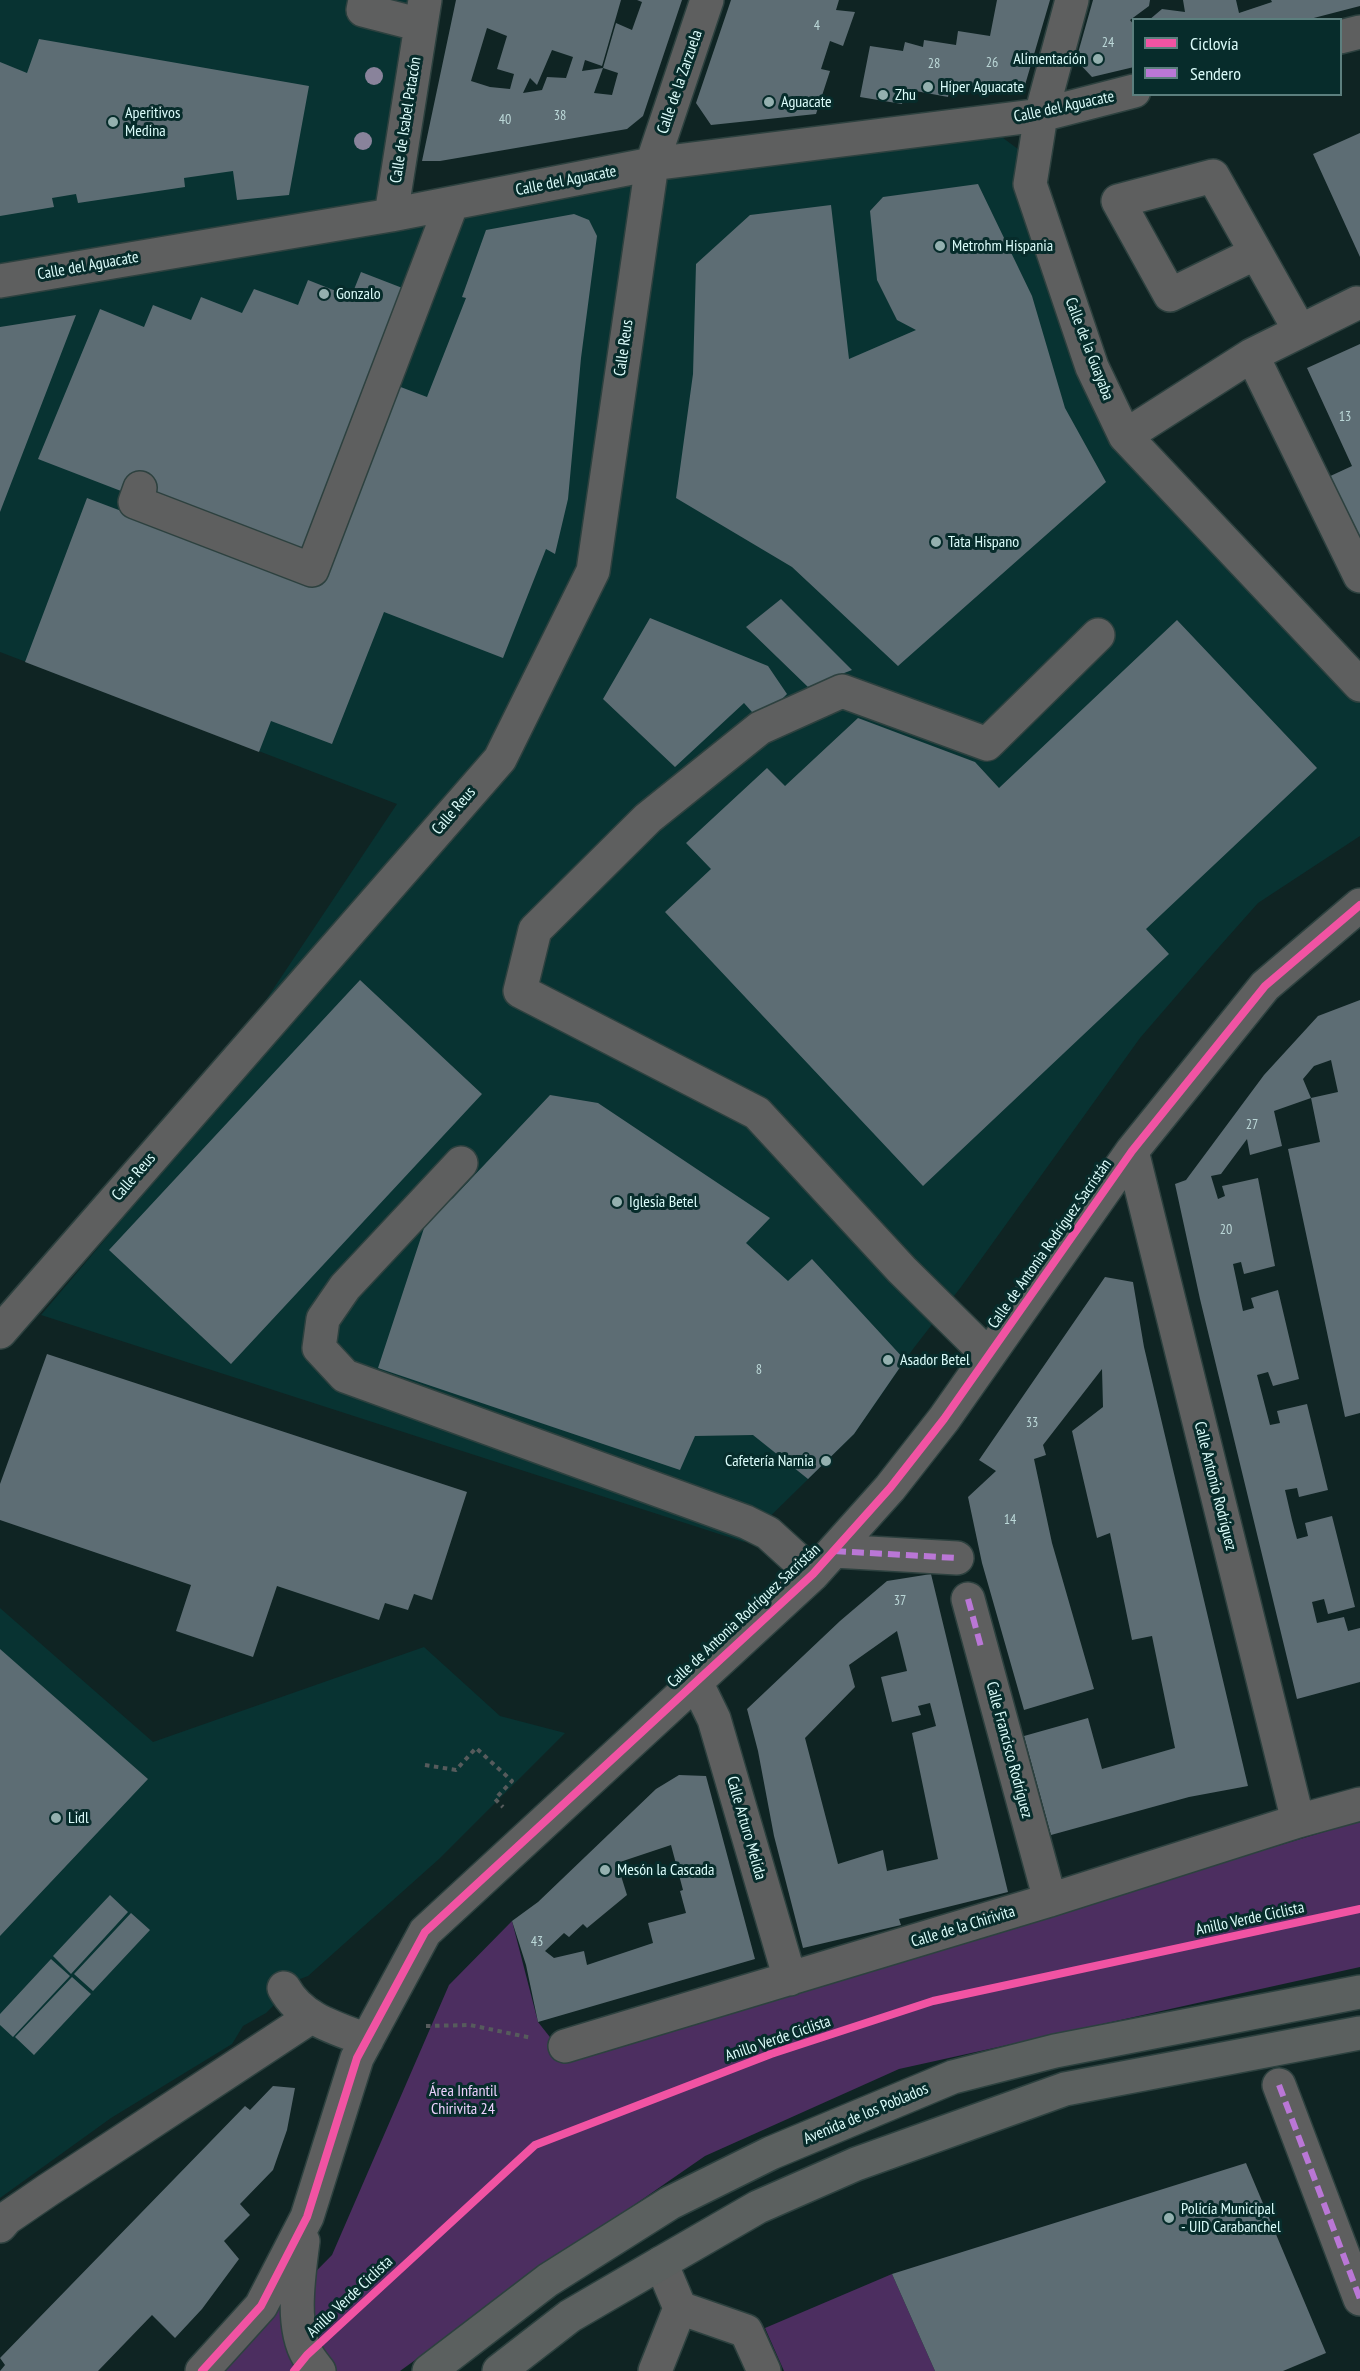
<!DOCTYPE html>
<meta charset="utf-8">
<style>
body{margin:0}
#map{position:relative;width:1360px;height:2371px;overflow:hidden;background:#0f2423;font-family:"PT Sans Narrow",sans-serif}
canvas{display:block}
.legend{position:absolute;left:1132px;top:18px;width:210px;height:78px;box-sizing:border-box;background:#072c2b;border:2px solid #5c7f7e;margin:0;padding:8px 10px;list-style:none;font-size:18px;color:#dbfcfa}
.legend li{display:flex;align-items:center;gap:12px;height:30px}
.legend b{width:30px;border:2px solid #5c7f7e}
</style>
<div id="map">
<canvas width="1360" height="2371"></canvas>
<ul class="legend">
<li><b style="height:8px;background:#f153a3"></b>Ciclovía</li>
<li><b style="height:8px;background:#ba77d6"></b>Sendero</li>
</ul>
</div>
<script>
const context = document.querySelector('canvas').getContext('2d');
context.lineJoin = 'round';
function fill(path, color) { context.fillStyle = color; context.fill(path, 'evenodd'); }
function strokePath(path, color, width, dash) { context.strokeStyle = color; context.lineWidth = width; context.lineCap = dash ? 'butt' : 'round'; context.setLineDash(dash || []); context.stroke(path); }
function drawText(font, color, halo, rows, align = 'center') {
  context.font = font + ' "PT Sans Narrow",sans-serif'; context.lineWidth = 6; context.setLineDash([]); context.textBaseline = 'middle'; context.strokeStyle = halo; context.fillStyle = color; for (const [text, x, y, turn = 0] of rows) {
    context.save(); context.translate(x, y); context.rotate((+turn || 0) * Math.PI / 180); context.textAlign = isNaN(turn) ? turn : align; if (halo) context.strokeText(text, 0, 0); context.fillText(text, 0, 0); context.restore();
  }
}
fill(new Path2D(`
 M0,0H428L398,204L995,132L1026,155L1101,361L1162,462L1360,692V836L1258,903L1203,965L1140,1038L961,1287L913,1349L854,1434L744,1542L41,1315L108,1236L397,804L0,652Z
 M0,1608L153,1742L424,1647L500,1716L565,1733L439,1859L308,1976L300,1979L266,2013L243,2026L232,2044L111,2118L0,2198Z`), '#083332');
fill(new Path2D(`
 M1360,1821V1967L899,2069L705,2156L530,2277L400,2371H218L332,2255L449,1985L512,1921L538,2022L568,2060Z
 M892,2274L935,2371H784L765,2328Z`), '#4c2e60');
fill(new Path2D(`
 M456,0H621L602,66L585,60L582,71L603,68L594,93L612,95L618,73L603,68L616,23L632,30L642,2L637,0H682L643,116L627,129L440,161H422ZM487,28L507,36L497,69L514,74L510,89L490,87L471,81ZM552,50L573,57L566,78L547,77L542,90L523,93L530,78L537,85Z
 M731,0H839L836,10L855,12L843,46L830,41L821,69L830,71L816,114L711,125L696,103Z
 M997,0H1050L1025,85L995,81L993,90L950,82L948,97L905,89L902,104L860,97L870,46L903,51L905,42L923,47L924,40L956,45L958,31L990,36Z
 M1093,0H1150L1149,6L1130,20L1134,25V67L1092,77L1076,60Z
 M1183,0H1236L1239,13L1272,2L1271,0H1360V6L1306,20H1149L1162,9L1185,12Z
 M39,39L309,86L289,195L237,200L233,171L184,178L185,187L78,203L76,194L52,198L54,207L0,216V62L27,73Z
 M1360,133V257L1313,154Z
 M978,184L1032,296L1065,408L1106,482L898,666L792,567L676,498L693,374L696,264L750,215L831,205L849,359L916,330L897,320L877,280L870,211L883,197Z
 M574,214L589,220L597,236L581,358L568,499L555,554L546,549L503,658L384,612L332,744L271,721L259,752L25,662L87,498L320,586L398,386L427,397L466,298L462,297L486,230Z
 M361,272L405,289L302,552L124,482L121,491L38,459L100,309L144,327L153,305L191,320L201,297L242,313L254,289L298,305L308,280L351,297Z
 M76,315L0,512V327Z
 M1360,344V551L1326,478L1352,466L1307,368Z
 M781,599L852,670L808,687L746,627Z
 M650,618L768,666L787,694L760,721L744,703L675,767L603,699Z
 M1177,620L1317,768L1146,929L1169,954L923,1186L665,912L711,869L686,843L767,768L785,786L858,718L975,762L999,788Z
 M360,980L482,1094L231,1364L109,1250Z
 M1360,1000V1413L1345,1417L1288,1149L1320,1142L1311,1098L1338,1092L1331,1060L1314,1066L1303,1079L1311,1098L1274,1111L1282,1146L1250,1155L1247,1139L1221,1174L1211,1176L1218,1199L1225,1196L1222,1186L1258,1178L1275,1266L1244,1274L1241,1262L1233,1264L1243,1311L1254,1308L1251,1298L1278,1290L1299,1379L1273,1386L1268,1372L1257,1375L1270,1425L1280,1423L1277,1411L1307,1404L1328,1490L1299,1497L1297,1488L1285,1490L1292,1520L1297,1539L1308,1536L1305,1523L1332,1516L1355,1607L1328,1614L1324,1599L1312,1602L1317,1623L1344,1617L1348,1631L1360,1628V1682L1297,1699L1200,1299L1175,1184L1186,1180L1264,1075L1318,1016Z
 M550,1095L598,1103L770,1218L746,1243L788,1281L812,1259L905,1360L854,1434L808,1479L753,1435L695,1436L680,1470L378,1368L427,1219L453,1198Z
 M1105,1277L1133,1282L1144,1347L1248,1786L1189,1797L1051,1835L1024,1736L1088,1718L1102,1769L1175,1748L1152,1636L1132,1640L1110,1533L1097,1538L1072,1431L1103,1407L1102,1369L1043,1445L1046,1455L1034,1459L1052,1543L1094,1689L1024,1710L982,1563L968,1497L996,1471L979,1460Z
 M47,1354L467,1492L432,1600L414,1594L408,1610L385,1603L379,1620L277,1586L253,1657L176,1631L191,1585L0,1520V1484Z
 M931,1574L1008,1892L899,1919L901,1925L803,1948L774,1836L758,1751L747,1709L840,1621L887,1581ZM897,1631L907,1671L881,1677L892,1722L921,1715L918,1706L930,1703L936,1726L912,1733L938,1859L887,1871L883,1850L838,1864L805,1738L855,1687L849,1665Z
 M0,1649L148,1779L0,1936Z
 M679,1775L706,1776L755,1959L538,2022L526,1965L512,1921L538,1902L656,1789ZM671,1845L683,1890L680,1891L686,1913L648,1923L653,1943L587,1965L584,1951L554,1958L545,1951L564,1933L569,1937L583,1924L587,1928L627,1895L617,1863Z
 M110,1895L128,1912L71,1974L53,1956Z
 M131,1913L150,1930L93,1991L74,1974Z
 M51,1959L70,1976L13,2037L0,2025V2014Z
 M72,1977L91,1994L34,2055L15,2037Z
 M273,2086L295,2088L287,2130L273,2170L240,2204L250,2215L224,2241L239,2259L202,2309L175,2338L152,2315L98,2371H0L5,2365L0,2358L245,2106L250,2110Z
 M1246,2163L1326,2353L1283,2371H935L892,2274Z`), '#5d6d74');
const minor = new Path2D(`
 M365,0L363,10L421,25
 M1072,0L1041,115L1030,184L1092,367L1125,436L1360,685
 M1340,37L1360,32
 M391,215L425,0
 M1256,253L1170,295L1118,201L1213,176L1300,331
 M0,281L391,215L652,164L1041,115L1134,91
 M1252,355L1360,576
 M1125,436L1252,355L1357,303
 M140,488L135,502L312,570L452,203
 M1132,1151L1298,1821
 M461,1163L345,1287L323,1319L319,1348L345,1376L746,1522L768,1533L813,1574
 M0,1332L500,759L593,571L652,164L707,0
 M988,1355L902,1270L757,1113L520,991L535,930L648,818L760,728L842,691L987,744L1098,635
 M834,1551L957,1558
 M968,1599L1050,1900
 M695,1680L714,1719L790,1979
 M284,1988C301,2019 335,2028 367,2040
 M565,2046L1050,1900L1298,1821L1360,1804
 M1279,2085L1360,2299
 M0,2226L7,2218L48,2190L311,2017
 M303,2241C299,2274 290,2326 308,2356C311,2361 315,2366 319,2371
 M680,2308L746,2331L764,2371
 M202,2371L261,2306L307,2217L357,2058L425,1932L813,1574L890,1488L944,1419L1132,1151L1265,986L1360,905
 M655,2371L680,2308L661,2263`);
const major = new Path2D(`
 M429,2371L548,2280L670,2203L771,2153L953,2077L1055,2051L1360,1992
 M499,2371L570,2316L661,2263L758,2207L856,2164L1065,2089L1360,2033`);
strokePath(minor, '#2d413f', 36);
strokePath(major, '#2d413f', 36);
strokePath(new Path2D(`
 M425,1765L456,1770L476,1748L512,1781L495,1799L503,1807
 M426,2026L470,2025L532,2038`), '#565b5c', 4, [4.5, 4.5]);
strokePath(minor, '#5e5f5f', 33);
strokePath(major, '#5b605f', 33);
strokePath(new Path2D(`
 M834,1551L957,1558
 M968,1599L981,1647
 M1279,2085L1360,2299`), '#ba77d6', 6, [12, 6]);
strokePath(new Path2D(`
 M202,2371L261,2306L307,2217L357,2058L425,1932L813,1574L890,1488L944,1419L1132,1151L1265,986L1360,905
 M294,2371L307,2355L535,2145L771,2054L933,2001L1360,1909`), '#f153a3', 8);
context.fillStyle = '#89839b';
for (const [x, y] of [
 [374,76],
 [363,141]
]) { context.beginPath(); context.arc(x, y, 9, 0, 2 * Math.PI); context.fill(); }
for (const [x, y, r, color] of [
 [1098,59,6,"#94b0af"],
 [928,87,6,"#94b0af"],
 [883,95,6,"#94b0af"],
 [769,102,6,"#94b0af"],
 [113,122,6,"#94b0af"],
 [940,246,6,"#94b0af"],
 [324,294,6,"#94b0af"],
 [936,542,6,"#94b0af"],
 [617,1202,6,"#94b0af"],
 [888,1360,6,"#94b0af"],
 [826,1461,6,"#94b0af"],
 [56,1818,6,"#94b0af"],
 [605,1870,6,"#94b0af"],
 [1169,2218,6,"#94b0af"]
]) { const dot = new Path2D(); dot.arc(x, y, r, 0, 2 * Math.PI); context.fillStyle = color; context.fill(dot); strokePath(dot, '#072c2b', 2); }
drawText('14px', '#bcd8d8', null, [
 ["4",817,26],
 ["24",1108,43],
 ["26",992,63],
 ["28",934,64],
 ["38",560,116],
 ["40",505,120],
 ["13",1345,417],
 ["27",1252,1125],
 ["20",1226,1230],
 ["8",759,1370],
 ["33",1032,1423],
 ["14",1010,1520],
 ["37",900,1601],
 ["43",537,1942]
]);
drawText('16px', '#dbfcfa', '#072c2b', [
 ["Alimentación",1086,59,"right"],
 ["Hiper Aguacate",940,87],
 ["Zhu",895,95],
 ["Aguacate",781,102],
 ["Aperitivos",125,113],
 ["Medina",125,131],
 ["Metrohm Hispania",952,246],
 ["Gonzalo",336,294],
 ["Tata Hispano",948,542],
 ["Iglesia Betel",629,1202],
 ["Asador Betel",900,1360],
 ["Cafetería Narnia",814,1461,"right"],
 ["Lidl",68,1818],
 ["Mesón la Cascada",617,1870],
 ["Policía Municipal",1181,2209],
 ["- UID Carabanchel",1181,2227]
], 'left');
drawText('16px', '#dbfcfa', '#072c2b', [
 ["Calle de la Zarzuela",680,82,-71],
 ["Calle del Aguacate",1064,107,-12],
 ["Calle de Isabel Patacón",406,120,-81],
 ["Calle del Aguacate",566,181,-11],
 ["Calle del Aguacate",88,266,-10],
 ["Calle Reus",624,348,-82],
 ["Calle de la Guayaba",1089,349,69],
 ["Calle Reus",454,811,-49],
 ["Calle Reus",134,1177,-49],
 ["Calle de Antonia Rodríguez Sacristán",1050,1244,-55],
 ["Calle Antonio Rodríguez",1215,1486,76],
 ["Calle de Antonia Rodríguez Sacristán",744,1616,-43],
 ["Calle Francisco Rodríguez",1009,1750,75],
 ["Calle Arturo Melida",746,1828,74],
 ["Anillo Verde Ciclista",1250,1919,-12],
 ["Calle de la Chirivita",963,1927,-17],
 ["Anillo Verde Ciclista",778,2039,-19],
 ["Avenida de los Poblados",866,2114,-23],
 ["Anillo Verde Ciclista",350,2297,-43]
]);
drawText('16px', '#edd1fe', '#072c2b', [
 ["Área Infantil",463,2091],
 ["Chirivita 24",463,2109]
]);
</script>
